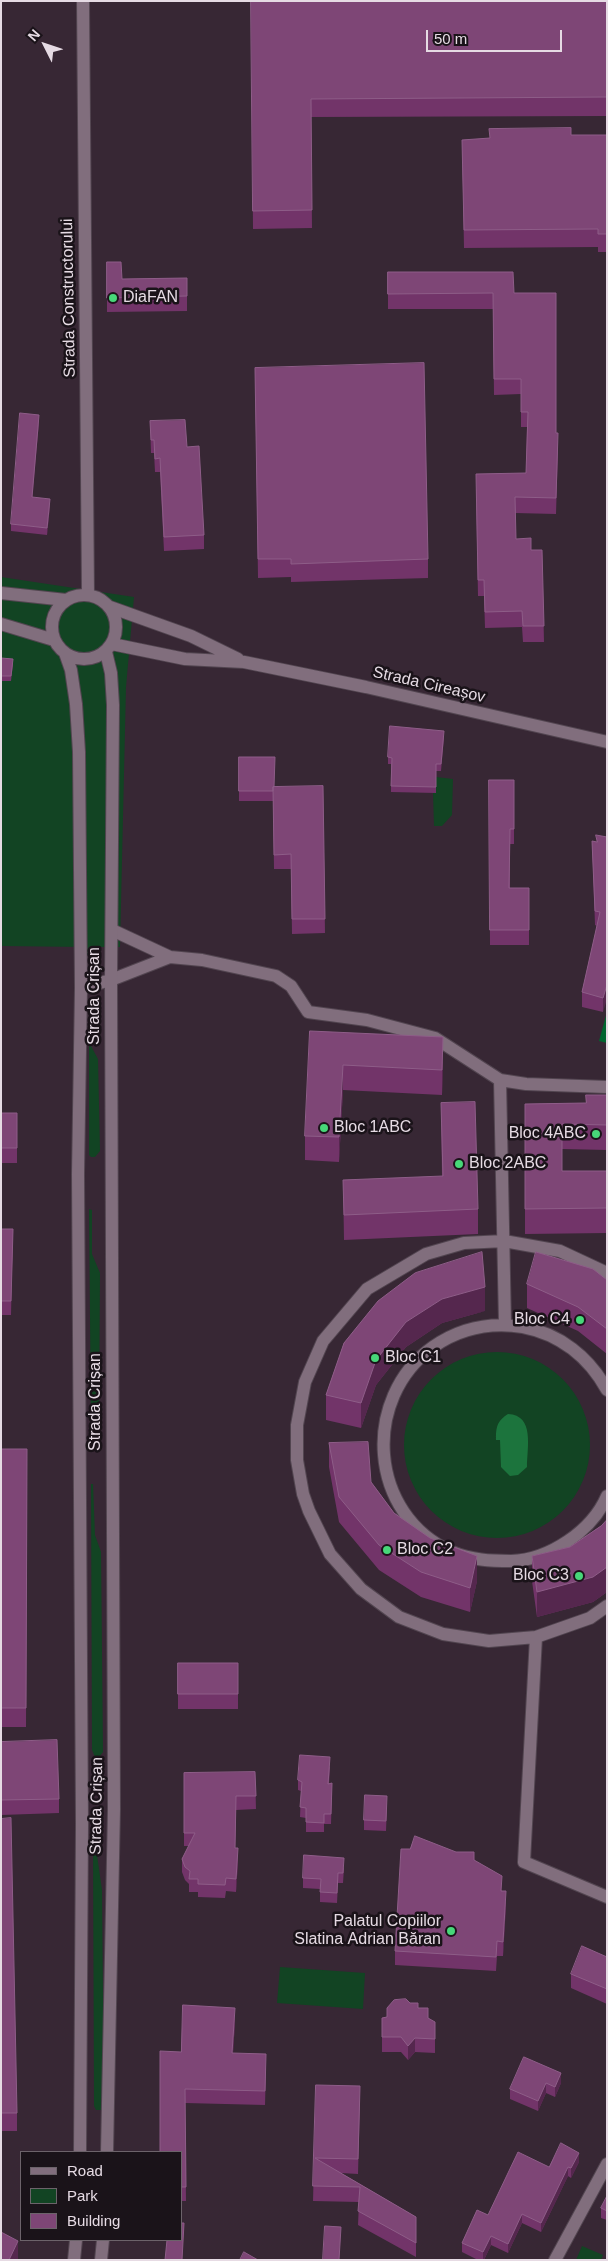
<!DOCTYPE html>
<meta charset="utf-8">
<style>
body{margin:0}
#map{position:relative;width:608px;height:2261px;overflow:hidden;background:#372734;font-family:Helvetica,sans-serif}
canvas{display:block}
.frame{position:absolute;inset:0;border:2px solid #e6dbe4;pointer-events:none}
.legend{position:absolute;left:20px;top:2151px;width:162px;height:90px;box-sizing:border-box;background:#1a1319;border:1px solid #6c636a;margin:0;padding:6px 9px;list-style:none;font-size:15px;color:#e6dbe4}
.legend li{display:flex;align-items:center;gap:10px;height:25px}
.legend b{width:25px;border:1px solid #6c636a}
.north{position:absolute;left:20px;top:20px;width:50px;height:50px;-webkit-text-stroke:4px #1a1319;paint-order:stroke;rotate:311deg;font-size:14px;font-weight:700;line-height:20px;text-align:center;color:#e6dbe4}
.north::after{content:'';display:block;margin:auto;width:18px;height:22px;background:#e6dbe4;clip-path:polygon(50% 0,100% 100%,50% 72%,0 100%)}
.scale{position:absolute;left:426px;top:30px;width:136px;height:22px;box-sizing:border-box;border:2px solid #e6dbe4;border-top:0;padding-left:6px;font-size:15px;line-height:18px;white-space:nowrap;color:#e6dbe4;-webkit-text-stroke:4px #1a1319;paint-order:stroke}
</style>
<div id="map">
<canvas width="608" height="2261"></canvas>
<div class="frame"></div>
<ul class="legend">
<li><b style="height:6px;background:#816e7d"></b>Road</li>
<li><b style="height:14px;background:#124423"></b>Park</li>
<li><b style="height:14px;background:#7e4676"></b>Building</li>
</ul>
<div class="north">N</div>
<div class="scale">50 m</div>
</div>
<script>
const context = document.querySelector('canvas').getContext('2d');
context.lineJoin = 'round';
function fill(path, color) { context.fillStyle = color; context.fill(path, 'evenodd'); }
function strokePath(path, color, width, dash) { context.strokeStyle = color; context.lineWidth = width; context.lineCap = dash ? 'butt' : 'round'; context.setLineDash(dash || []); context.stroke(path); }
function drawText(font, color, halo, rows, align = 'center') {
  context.font = font + ' Helvetica,sans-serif'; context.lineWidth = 5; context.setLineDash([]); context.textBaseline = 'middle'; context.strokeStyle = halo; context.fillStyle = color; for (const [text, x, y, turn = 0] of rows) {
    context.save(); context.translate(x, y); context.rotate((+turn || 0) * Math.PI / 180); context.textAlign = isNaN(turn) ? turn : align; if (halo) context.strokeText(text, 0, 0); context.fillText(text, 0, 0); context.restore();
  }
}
fill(new Path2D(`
 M1,577L134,597L126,687L120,947H101L100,954L86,955V947L1,946Z
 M436,777L453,779L452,815L442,826H434L433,793H436Z
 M89,1009L92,1010L91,1046L98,1059L100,1151L95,1157H91L89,1155Z
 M89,1209L92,1210V1254L100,1273L99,1424L97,1427H93L91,1425Z
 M404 1445a93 93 0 1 1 186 0a93 93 0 1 1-186 0Z
 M91,1484H93L95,1535L101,1552L103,1752L99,1757H95L92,1750Z
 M93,1848H96L102,1890L104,2107L101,2110H96L94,2106Z
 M280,1967L365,1973L363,2009L277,2003Z
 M582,2246L603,2255L601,2260H576Z`), '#124423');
fill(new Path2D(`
 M607,1012V1043L599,1041Z`), '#00652f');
fill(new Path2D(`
 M508,1414C535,1415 527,1448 527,1467L518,1475L510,1476L501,1467L500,1440H496C496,1427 497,1421 508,1414Z`), '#1c743d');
const minor = new Path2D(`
 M83,1L88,595
 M112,930L170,957L202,960L276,976L291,986L308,1012L367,1020L435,1038L500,1080L526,1084L607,1087
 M81,988L111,980L170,957
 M500,1080L505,1324
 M607,1273L560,1251L504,1241L464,1243L426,1254L367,1289L323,1341L305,1382L297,1425V1460L303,1494L309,1511L330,1554L361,1589L399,1617L443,1634L489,1641L536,1637L590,1618L607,1606
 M607,1390C589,1357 560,1334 523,1327C491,1322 460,1328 433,1347C361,1398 368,1515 452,1552C471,1560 491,1561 511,1561C549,1560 592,1531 607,1496
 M536,1637L524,1862L607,1897
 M555,2260L607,2164`);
const secondary = new Path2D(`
 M1,593L66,600
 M52 627a32 32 0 1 1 64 0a32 32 0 1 1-64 0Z
 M110,607L191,636L238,659
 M1,624L54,640
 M112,644L185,659L244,662L366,687L607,742
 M106,652L111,673L113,705L111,980L114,1809L107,2152
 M65,653L71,670L76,704L79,752L81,988L78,1174L82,1824L80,2152
 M74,2260L76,2240
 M101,2260L103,2240`);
strokePath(minor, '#524550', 14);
strokePath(secondary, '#524550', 14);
strokePath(minor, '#816e7d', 12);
strokePath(secondary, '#816e7d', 12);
fill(new Path2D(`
 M251,1H607V116L311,117L312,228L253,229Z
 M571,135H607V252H598V247L464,248L462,140Z
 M107,262L122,279L187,278V311L107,312Z
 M388,272L514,293L556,433L558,448L556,514L515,513L516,539L531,550H542L544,642H523L522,627L485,628L484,596H478L476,490L526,473L527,427H521V394L494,395L493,309H388Z
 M255,368L428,559V578L291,582V577L258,578Z
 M150,421L187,447L204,535V549L164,551L160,472H155L154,453H151Z
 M39,422L32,497L50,506L47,535L11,531V524Z
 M1,658L13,664L11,681H1Z
 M444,737L441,771H436V793L391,792V764H388V757Z
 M239,757L274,787L323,786L325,933L292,934L291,869H274L273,801H239Z
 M489,780H514V844H510V888H529V945H490Z
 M607,837L603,1012L582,1007V992L597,926L595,925L592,841L596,842Z
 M310,1031L443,1062L442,1095L343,1090L339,1162L305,1160V1136Z
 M607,1095V1150L562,1149V1171H607V1233L525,1234V1104L586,1103Z
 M441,1103L478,1209V1234L344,1240L343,1180L442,1177Z
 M1,1113H17V1163H1Z
 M1,1229H13L11,1315H1Z
 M607,1280V1354L578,1331L527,1308V1284Z
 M485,1311L442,1323L406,1347L376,1385L361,1428L326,1420V1395L344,1343Z
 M329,1443L371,1482L394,1513L477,1581L470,1612L421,1597L379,1570L339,1522L329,1467Z
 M1,1449H27L26,1727H1Z
 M607,1520V1592L593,1602L537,1617L532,1581V1556L570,1547L601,1526Z
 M178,1663H238V1709H178Z
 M1,1742L59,1799V1813L1,1815Z
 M330,1767L329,1784L332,1793L331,1824H324V1832H306V1818L300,1817L301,1791L298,1790V1780Z
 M255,1772L256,1809L236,1810L235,1848L238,1862L236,1892L226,1891L225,1898L198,1897V1892H189V1884L185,1880L182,1872V1859L189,1846H184V1773Z
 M387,1806L386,1831L364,1830V1820Z
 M1,1819L17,2113V2131H1Z
 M474,1860L502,1891L506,1905L503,1956H497L496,1971L395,1965V1951Z
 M344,1868L343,1883H338L337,1903L320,1902V1889L303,1888V1878Z
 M607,1957V2004L571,1988V1974Z
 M410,2003L418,2008L428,2018L435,2036V2053L415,2052L408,2060L401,2052H382V2018L387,2017Z
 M235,2023L233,2053L266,2069L265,2105L185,2103L186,2201H181V2052Z
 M524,2057L561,2083L555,2097L546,2093L538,2111L510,2099V2089Z
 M316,2085L360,2101L358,2174L341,2173L416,2217V2257L358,2225L359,2202L313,2201Z
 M579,2162L571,2178L568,2176L541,2232L522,2223L508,2253L491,2245L484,2260H478L462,2252V2243L488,2215L549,2167Z
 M607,2196V2220L601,2218V2208Z`), '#723469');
fill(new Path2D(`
 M39,415V422L32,504V497Z
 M50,499V506L47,535V528Z
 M607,985V999L603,1012V998Z
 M443,1037V1062L442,1095V1070Z
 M343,1065V1090L339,1162V1137Z
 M485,1287V1311L442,1323L406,1347L376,1385L361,1428V1403L376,1360L406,1322L442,1299Z
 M477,1556V1581L470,1612V1588Z
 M607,1567V1592L593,1602L537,1617V1592Z
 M238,1848V1862L236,1892V1879Z
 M506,1891V1905L503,1956V1942Z
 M235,2008V2023L232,2068V2053Z
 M415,2038V2052L408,2060V2046Z
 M561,2073V2083L555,2097V2087Z
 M546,2083V2093L538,2111V2101Z
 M579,2153V2162L571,2178V2168Z
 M568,2167V2176L541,2232V2223Z
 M522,2214V2223L508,2253V2244Z
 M491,2236V2245L484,2260H483V2252Z
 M18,2241V2260H9Z`), '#55274e');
const building = new Path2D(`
 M251,1H607V97L311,99L312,210L253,211Z
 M571,128V135H607V234H598V229L464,230L462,140L490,138L489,129Z
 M107,262H121L122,279L187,278V296L107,298Z
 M388,272H513L514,293H556V433H558L556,498L515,497L516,539L531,538V550H542L544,626H523L522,611L485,612L484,580H478L476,474L526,473L528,412H521V379H494L493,293L388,294Z
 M424,363L428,559L291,564V559H258L255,368Z
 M20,413L39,415L32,497L50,499L47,528L11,524Z
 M185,420L187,447L199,446L204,535L164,537L160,458L155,459L154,440H151L150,421Z
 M1,658L13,659L11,676H1Z
 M390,726L444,731L441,764H436V787L391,786L392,758L388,757Z
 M239,757H275L274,787H273V791H239Z
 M489,780H514V829H510L509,888H529V930H490Z
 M323,786L325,919H292L291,854L274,855L273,787Z
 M596,835L607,837V985L603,998L582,992L600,912L595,911L592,841L597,842Z
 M310,1031L443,1037L442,1070L343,1065L339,1137L305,1136Z
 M586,1095H607V1125L562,1124V1171H607V1208L525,1209V1104L586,1103Z
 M475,1102L478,1209L344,1215L343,1180L443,1176L441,1103Z
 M1,1113H17V1148H1Z
 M1,1229H13L11,1301H1Z
 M482,1252L485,1287L442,1299L406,1322L376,1360L361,1403L326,1395L344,1343L378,1301L415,1273Z
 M536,1252L593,1269L607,1280V1329L578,1307L527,1284Z
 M368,1442L371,1482L394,1513L430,1538L477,1556L470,1588L421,1572L379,1545L339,1497L329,1443Z
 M1,1449H27L26,1708H1Z
 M607,1520V1567L593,1577L537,1592L532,1556L570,1547L601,1526Z
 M178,1663H238V1694H178Z
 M57,1740L59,1799L1,1800V1742Z
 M300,1755L330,1757L328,1784L332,1783L331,1814H324V1823L306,1822V1808L300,1807L302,1782L298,1780Z
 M255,1772L256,1796H236L235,1848H238L236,1879L226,1878L225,1885L198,1884V1879H189L190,1871L185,1867L182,1859L195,1833H184V1773Z
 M365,1795L387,1796L386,1821L364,1820Z
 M11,1818L17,2113H1V1819Z
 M415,1836L456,1852H474V1860L502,1876L501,1891H506L503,1942L497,1941L496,1957L395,1951L401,1849H410Z
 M304,1855L344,1858L343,1873H338L337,1893L320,1892L321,1879L303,1878Z
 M582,1946L607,1957V1989L571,1974Z
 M406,1999L410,2003H418V2008H428V2018L435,2022V2039L415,2038L408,2046L401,2037H382V2018L387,2017V2008L394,2000Z
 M183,2005L235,2008L232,2053L266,2054L265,2091L185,2089L186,2187H181V2152H160V2051L181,2052Z
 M524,2057L561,2073L555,2087L546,2083L538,2101L510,2089Z
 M316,2085L360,2086L358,2159L315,2158L416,2217V2243L358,2211L360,2187L313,2186Z
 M561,2143L579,2153L571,2168L568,2167L541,2223L522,2214L508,2244L491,2236L483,2252L462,2243L477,2210L488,2215L518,2152L549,2167Z
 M607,2196V2211L601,2208Z
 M181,2223H184L182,2260H165L167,2240H181Z
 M325,2226L341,2227L339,2260H323Z
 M1,2232L18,2241L9,2260H1Z
 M244,2252L258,2260H240Z`);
fill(building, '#7e4676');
strokePath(building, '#8e5d88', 1);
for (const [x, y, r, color] of [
 [113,298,5,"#47d779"],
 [324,1128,5,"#47d779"],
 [596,1134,5,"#47d779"],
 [459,1164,5,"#47d779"],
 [580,1320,5,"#47d779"],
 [375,1358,5,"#47d779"],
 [387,1550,5,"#47d779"],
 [579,1576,5,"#47d779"],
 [451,1931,5,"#47d779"]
]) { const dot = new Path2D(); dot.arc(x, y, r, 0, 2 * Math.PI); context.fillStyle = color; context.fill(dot); strokePath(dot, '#1a1319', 2); }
drawText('16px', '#e6dbe4', '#1a1319', [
 ["Strada Constructorului",69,298,-91],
 ["Strada Cireașov",429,685,13],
 ["Strada Crișan",95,996,-90],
 ["Strada Crișan",96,1402,-90],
 ["Strada Crișan",97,1806,-89]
]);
drawText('16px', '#e6dbe4', '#1a1319', [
 ["DiaFAN",123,298],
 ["Bloc 1ABC",334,1128],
 ["Bloc 4ABC",586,1134,"right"],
 ["Bloc 2ABC",469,1164],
 ["Bloc C4",570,1320,"right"],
 ["Bloc C1",385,1358],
 ["Bloc C2",397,1550],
 ["Bloc C3",569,1576,"right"],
 ["Palatul Copiilor",441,1922,"right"],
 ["Slatina Adrian Băran",441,1940,"right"]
], 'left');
</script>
